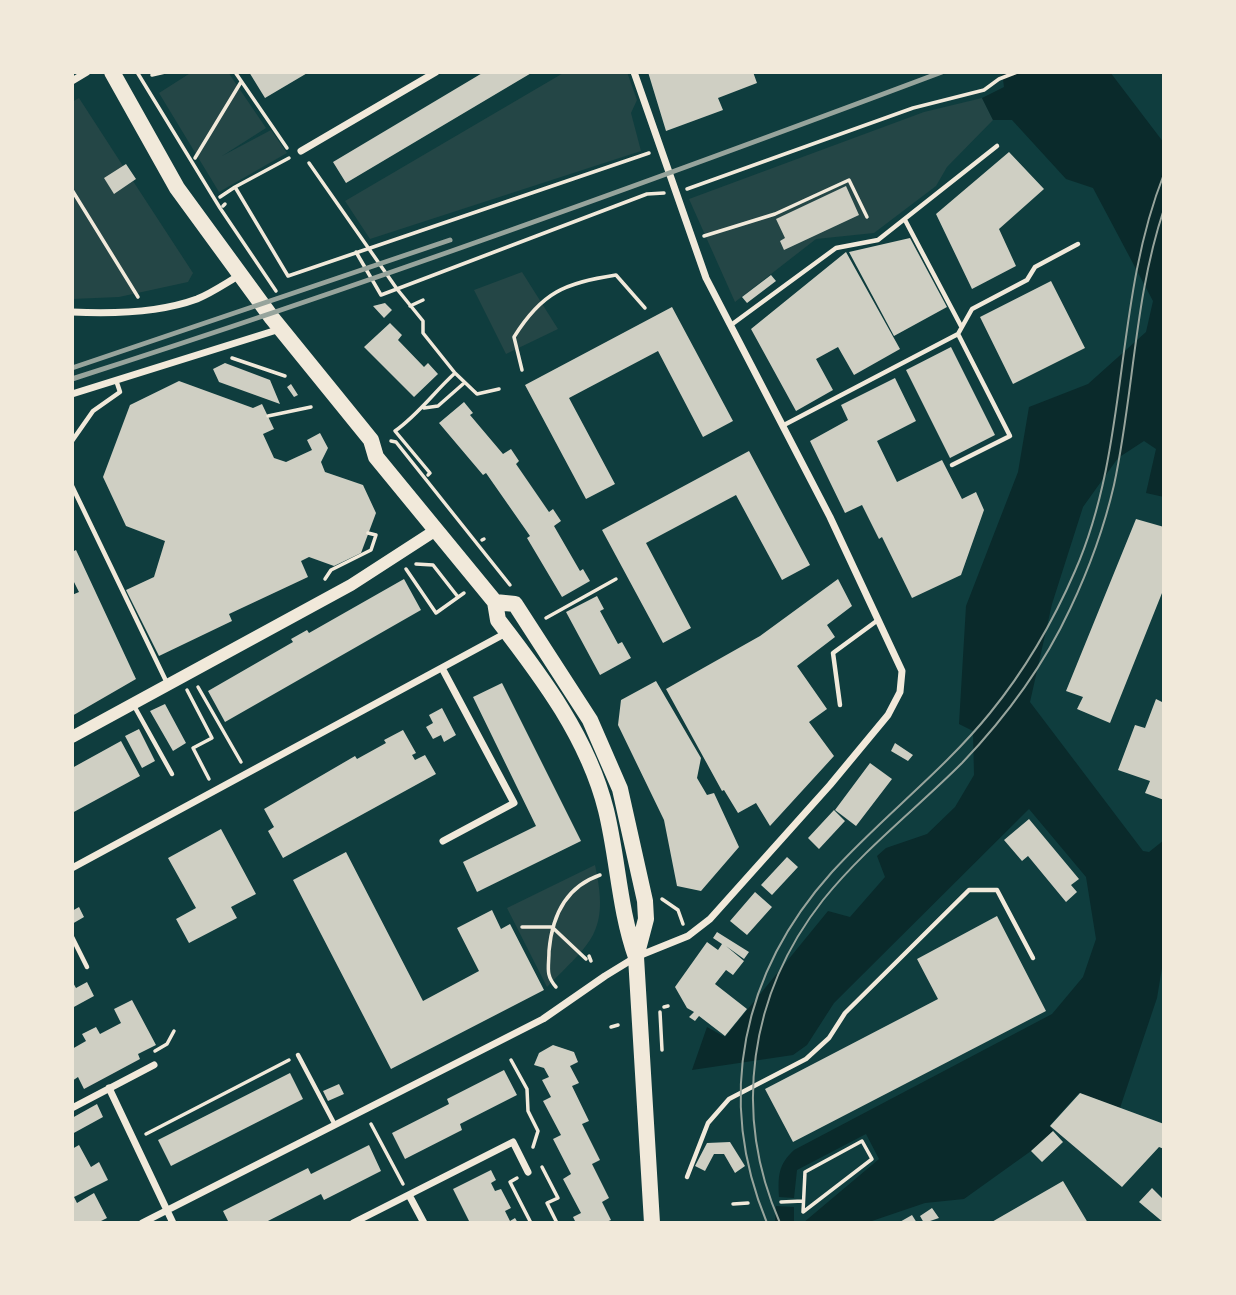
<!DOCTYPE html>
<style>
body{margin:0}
#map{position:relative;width:1236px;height:1295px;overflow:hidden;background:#0f3d3e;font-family:"Golos Text",sans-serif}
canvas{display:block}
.frame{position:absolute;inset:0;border:74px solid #f1e9da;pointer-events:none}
</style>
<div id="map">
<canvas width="1236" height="1295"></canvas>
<div class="frame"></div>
</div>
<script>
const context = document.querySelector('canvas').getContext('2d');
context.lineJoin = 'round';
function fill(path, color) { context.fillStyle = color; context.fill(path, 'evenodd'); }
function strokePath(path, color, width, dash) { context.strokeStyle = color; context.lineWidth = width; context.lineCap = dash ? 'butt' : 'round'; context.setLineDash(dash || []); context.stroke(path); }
fill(new Path2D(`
 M192,72H228L266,128L222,156L271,130L287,153L219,192L159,93Z
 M565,72H627L637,100L631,113L641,151L370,239L345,201Z
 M79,98L123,166L114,193L133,181L193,273L188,282L119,297L72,299V102Z
 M982,98L993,120L947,167L936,186L874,233L816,239L735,302L689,199L924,112Z
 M522,272L558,329L506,354L474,290Z
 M595,865C610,933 591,942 547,987L507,908Z`), '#244646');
fill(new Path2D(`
 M1002,72H1110L1164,143V497L1146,493L1156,449L1144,441L1118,458L1083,507L1052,604L1030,702L1143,851L1149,852L1164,840V956L1157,998L1120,1108L1079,1093L1050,1125L1053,1131L1031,1151L964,1199L925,1203L866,1223H803L879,1159L866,1134L797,1170L794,1198L779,1197C778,1176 778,1165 794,1150L1052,1014L1083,977L1096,939L1086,877L1029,809L834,1003L807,1045L793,1055L692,1070L707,1027L725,1037L828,911L850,917L885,877L877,856L886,848L927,834L955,807L974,775L973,731L959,724L966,606L1018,472L1029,407L1088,384L1146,332L1153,301L1093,188L1066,179L1012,120H993L982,98L1004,87Z
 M776,1206L794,1207V1223H775Z`), '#0a2a2b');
fill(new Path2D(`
 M249,72H309L265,98Z
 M484,72H533L346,183L333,162Z
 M648,72H753L757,83L718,98L723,110L666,131Z
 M1009,152L1044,189L999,229L1016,266L972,289L936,214Z
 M126,164L136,179L114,194L104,178Z
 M846,186L859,215L784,250L780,241L785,238L776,219Z
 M910,238L947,307L894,336L849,252Z
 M846,252L900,349L854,375L838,347L816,359L833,390L796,411L751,329Z
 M771,275L776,281L747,303L742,297Z
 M1051,281L1085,348L1013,384L980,317Z
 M385,303L392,310L384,318L373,306Z
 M672,307L733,421L703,437L658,351L569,398L615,484L586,499L525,385Z
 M390,323L402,335L398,340L424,367L428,363L438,374L414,397L364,347Z
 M951,347L995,435L950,458L906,370Z
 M225,363L270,380L280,404L219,382L213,369Z
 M895,378L916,421L877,441L897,482L942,460L962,499L976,492L984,510L961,575L912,598L882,537L879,539L862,505L845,513L810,441L848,420L841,405Z
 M179,381L253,408L262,404L274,429L263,434L274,458L286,462L312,450L307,440L320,433L328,448L321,462L325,472L363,485L376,513L361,553L334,566L309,557L301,561L308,577L229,614L232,621L159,656L126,590L154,577L165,541L126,526L103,477L130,405Z
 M291,384L298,395L294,397L287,387Z
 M464,402L473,413L470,415L503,454L511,449L519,461L516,464L549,512L553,509L561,521L554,526L580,571L583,569L590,581L562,597L527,538L530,536L486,473L483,475L439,423Z
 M749,451L810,565L782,580L736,495L646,543L691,628L663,643L602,530Z
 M1136,519L1164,527V588L1110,723L1077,709L1083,697L1066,691Z
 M76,550L136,679L72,716V595L79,592L72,578V552Z
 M404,579L421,610L225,722L208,691L293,642L291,639L307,630L309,633Z
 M838,579L852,606L827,625L835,637L797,666L827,709L809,722L834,756L770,826L756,803L738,813L724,790L722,791L666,689L760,636Z
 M597,596L604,609L600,611L618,644L622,642L631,658L600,675L566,612Z
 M656,681L701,758L697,778L707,795L714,793L739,847L701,891L677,886L664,820L618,725L621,700Z
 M502,683L581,841L477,892L463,862L536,826L473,697Z
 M1156,699L1164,703V800L1145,793L1150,781L1118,770L1135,725L1145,728Z
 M165,704L186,743L173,751L150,711Z
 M442,708L456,735L444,742L441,735L433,739L426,727L433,723L429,715Z
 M139,729L155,761L142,768L125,736Z
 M403,730L416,753L412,755L415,760L425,755L436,774L283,858L268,831L274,827L264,809L355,756L357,759L386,743L384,740Z
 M121,741L140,776L72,813V768Z
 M895,743L913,755L908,761L891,751Z
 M870,763L892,779L856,826L835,810Z
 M834,810L845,821L819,849L808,838Z
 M1029,819L1079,879L1071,885L1077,892L1066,902L1028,856L1022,861L1004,840Z
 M221,829L256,894L231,907L237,918L189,943L176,919L196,908L168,858Z
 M346,852L423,1001L479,971L457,928L492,910L501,929L510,924L544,990L391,1069L293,880Z
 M787,857L798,867L772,895L761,885Z
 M755,892L772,907L747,935L730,921Z
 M79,907L84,917L72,924V911Z
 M997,916L1046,1011L793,1142L765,1089L938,999L917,959Z
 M717,932L749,952L744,959L726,946L744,961L733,975L726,970L715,984L747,1009L725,1036L699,1016L695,1021L689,1017L694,1012L687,1008L675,987L707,942L718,950L722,944L713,938Z
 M72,981L76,988L87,982L94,996L72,1008Z
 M132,1000L156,1045L138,1054L140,1059L84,1089L78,1077L72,1081V1049L86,1041L82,1034L96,1027L100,1034L121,1023L114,1009Z
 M553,1045L574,1052L578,1062L570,1066L579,1083L572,1086L589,1121L582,1124L600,1160L592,1164L609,1198L602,1202L611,1220L604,1223H576L573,1217L581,1213L563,1179L571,1174L553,1139L561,1135L543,1101L551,1097L542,1080L549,1077L544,1068L534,1065L539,1053Z
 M504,1070L517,1095L460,1124L462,1130L405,1159L392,1133L449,1104L447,1099Z
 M290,1073L303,1099L171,1166L158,1140Z
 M339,1084L344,1094L328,1101L323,1091Z
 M1080,1093L1164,1124V1149L1159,1147L1122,1187L1050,1126Z
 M97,1104L103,1117L72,1134V1118Z
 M1053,1131L1063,1142L1042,1162L1031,1151Z
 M730,1142L745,1166L735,1173L724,1154H714L705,1171L695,1166L707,1143Z
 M79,1145L91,1167L99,1162L108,1180L74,1197L77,1203L94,1193L107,1218L97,1223H72V1149Z
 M369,1145L381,1171L324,1200L321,1194L264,1223H229L223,1211L308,1168L311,1174Z
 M491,1170L496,1180L491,1183L495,1191L501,1189L511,1208L505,1211L510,1221L515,1218L518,1223H470L453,1189Z
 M1063,1181L1088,1223H990Z
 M1152,1188L1164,1200V1223L1139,1202Z
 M932,1208L939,1218L924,1223L920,1216Z
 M912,1215L917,1223H898Z`), '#cfcfc3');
strokePath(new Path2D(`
 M137,72L220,208L276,291
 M235,72L287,148
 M152,75L165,72
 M195,158L241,82
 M309,163L397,289L423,321V333L455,373C434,392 419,414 395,431L430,473L428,475
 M235,187L289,158
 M687,189L913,108L984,90L999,79L1017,72
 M72,190L138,297
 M220,197L235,187L288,276L649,153
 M223,206L225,204
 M704,236L775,214L849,180L867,217
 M356,252L381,295L647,194L664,193
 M410,306L423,300
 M232,358L285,376
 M522,370L514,337C542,292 565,283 616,275L645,308
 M455,373L477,394L499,389
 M424,408L438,406L463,384
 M268,416L311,407
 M391,441L396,442L510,585
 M482,540L484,539
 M416,564L433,565L458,597
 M406,569L436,613L464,593
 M325,579L331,570L371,550L376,535L368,533
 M546,618L616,579
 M198,687L241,762
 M187,690L212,738L193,748L209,779
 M662,899L678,910L683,924
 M522,927H552L586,959
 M589,956L591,961
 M556,987C545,975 549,967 549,951C552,916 565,887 600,875
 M664,1007L668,1006
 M660,1012L662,1050
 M611,1027L618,1025
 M155,1051L167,1044L174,1031
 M511,1060L527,1089L528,1111L538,1131L533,1147
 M371,1124L403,1184
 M146,1134L289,1060
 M862,1141L872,1159L803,1212L805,1172Z
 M542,1167L558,1198L547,1203L557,1223
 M517,1178L510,1182L531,1223
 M781,1202L803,1201
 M733,1204L748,1203`), '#f1e9da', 3.5);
strokePath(new Path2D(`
 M905,220L961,326
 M731,325L836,248L878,240L997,146
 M784,425L958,334L972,309L1027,280L1035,267L1078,244
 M72,441L93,411L120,392L116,380
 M952,465L1010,436L958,334
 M72,486L167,683
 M133,704L172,774
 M840,705L833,653L878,620
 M72,937L87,967
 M298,1055L335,1125
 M687,1177L708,1123L729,1099L806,1059L829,1038L845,1013L969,890H997L1033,958`), '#f1e9da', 4.5);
strokePath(new Path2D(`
 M72,81L87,72
 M301,151L436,72
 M72,312C112,314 159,313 197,299C212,293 226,283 240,275
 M72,394L280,329
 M442,668L514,803L443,841
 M72,868L506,633
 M109,1088L173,1223
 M72,1108L154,1065
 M409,1195L424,1223
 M142,1223L543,1019L605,976L636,957L688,936L710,919L830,785L888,715L900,692L902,671L830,517L706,278L634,72
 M353,1223L513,1142L528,1172`), '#f1e9da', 7);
strokePath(new Path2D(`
 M72,737L351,585L436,530`), '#f1e9da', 12);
strokePath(new Path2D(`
 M112,72L177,188L272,318L371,440L376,457L495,602L498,620C542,677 588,738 606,810C618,859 619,909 636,957
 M495,602L515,604L590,720L620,789L645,901L646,919L636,957L652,1223`), '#f1e9da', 16);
strokePath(new Path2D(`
 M767,1223C715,1098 742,972 832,872C882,817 943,771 990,713C1025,670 1053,622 1075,571C1130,446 1113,302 1164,174
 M780,1223C732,1114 749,994 823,900C864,849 916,809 962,763C1005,718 1044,665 1070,609C1089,569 1104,528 1114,485C1134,393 1134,298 1164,209`), '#97a49c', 2);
strokePath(new Path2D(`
 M72,368L450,240
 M72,379C365,285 654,180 942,72`), '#97a49c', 5);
</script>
